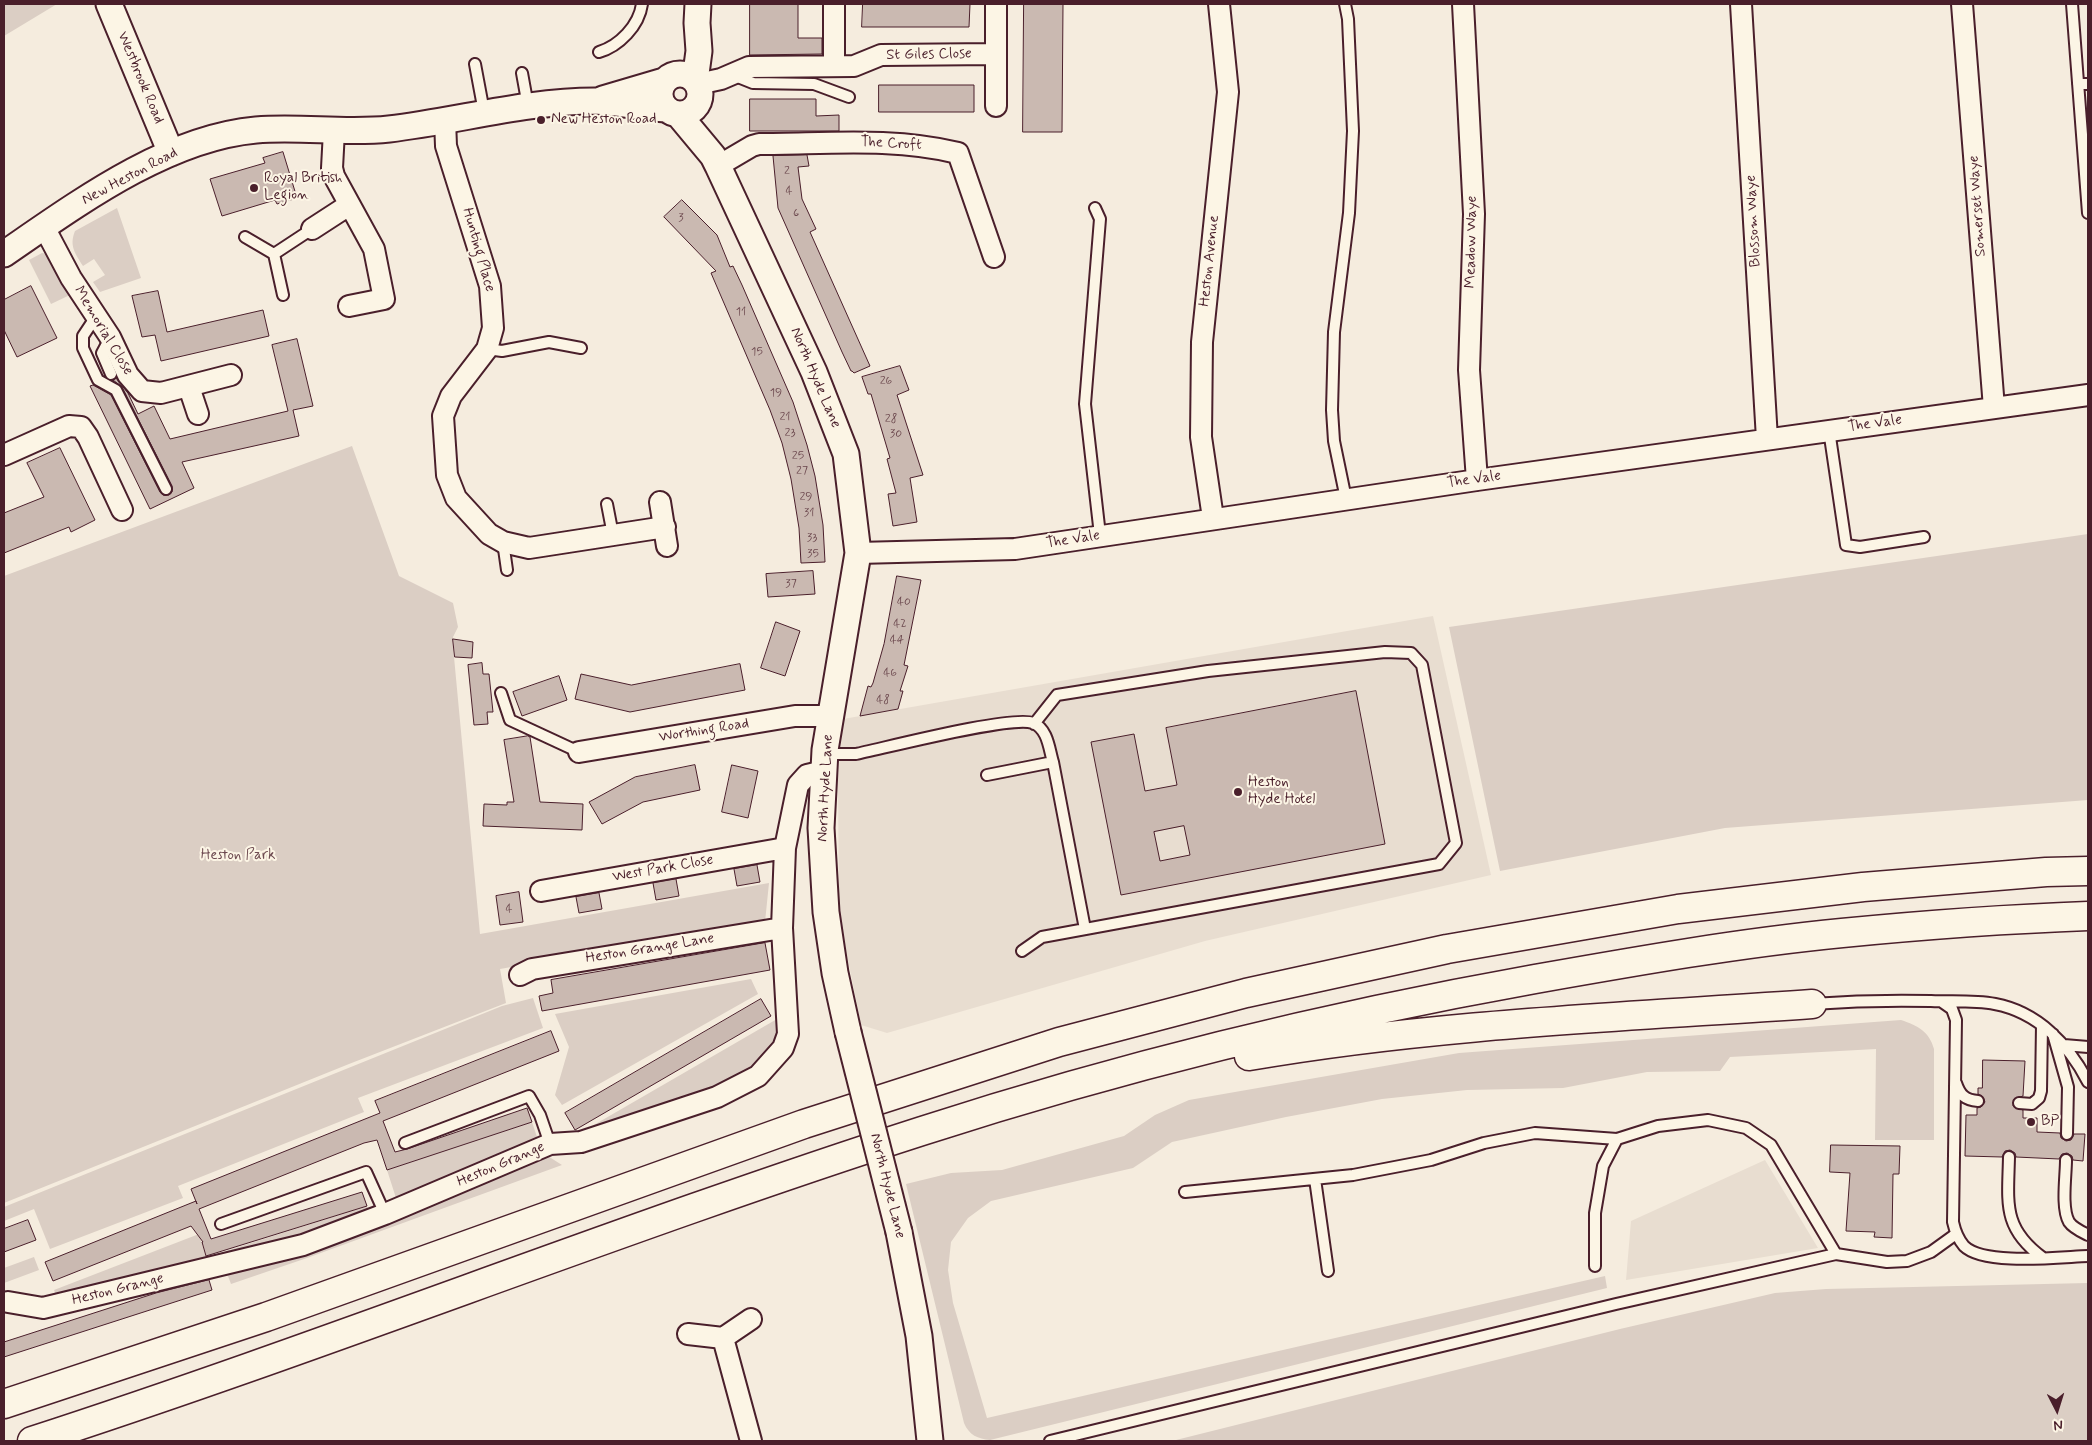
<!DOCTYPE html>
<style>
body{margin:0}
#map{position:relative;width:2092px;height:1445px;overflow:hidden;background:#f5ecde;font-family:Mynerve,sans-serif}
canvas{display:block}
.frame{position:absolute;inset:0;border:5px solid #4a1f2b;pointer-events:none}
.north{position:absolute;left:2032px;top:1385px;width:50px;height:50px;-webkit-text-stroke:4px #fcf5e5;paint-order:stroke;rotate:175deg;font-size:14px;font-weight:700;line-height:20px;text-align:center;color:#4a1f2b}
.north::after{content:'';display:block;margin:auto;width:18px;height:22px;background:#4a1f2b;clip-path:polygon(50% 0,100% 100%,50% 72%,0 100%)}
</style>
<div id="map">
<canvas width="2092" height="1445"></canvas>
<div class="frame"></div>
<div class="north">N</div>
</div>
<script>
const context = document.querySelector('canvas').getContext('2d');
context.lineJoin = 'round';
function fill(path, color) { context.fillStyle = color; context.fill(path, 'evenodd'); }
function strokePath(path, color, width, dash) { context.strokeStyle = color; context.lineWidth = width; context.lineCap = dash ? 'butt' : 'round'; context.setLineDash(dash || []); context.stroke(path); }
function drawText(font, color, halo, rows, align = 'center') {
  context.font = font + ' Mynerve,sans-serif'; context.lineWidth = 4; context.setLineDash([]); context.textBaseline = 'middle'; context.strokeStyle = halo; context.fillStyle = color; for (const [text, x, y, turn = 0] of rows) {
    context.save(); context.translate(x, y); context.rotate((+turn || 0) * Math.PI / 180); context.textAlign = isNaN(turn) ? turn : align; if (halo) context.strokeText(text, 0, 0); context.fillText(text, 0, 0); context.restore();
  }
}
fill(new Path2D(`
 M1433,616L1491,875L1205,941L887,1033L861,1025L839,915L838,779L843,719Z
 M1765,1160L1818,1248L1626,1280L1631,1221Z`), '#e8ddd0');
fill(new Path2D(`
 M4,4H57L4,36Z
 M117,208L141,278L100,292L93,282L105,275L94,259L83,266C75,253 69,246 75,231Z
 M42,253L47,254L72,294L51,304L29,260Z
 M352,446L399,576L453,603L458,627L453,637L454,657L480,934L769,883L765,922L500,969L506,1003L349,1064L4,1203V576Z
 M2088,534V800L1725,828L1500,871L1449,627Z
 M751,979L758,994L562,1105L555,1095L569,1047L555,1014Z
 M533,998L543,1028L358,1098L364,1112L178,1186L183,1198L50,1249L34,1209L4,1221V1207L502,1006Z
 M777,1019L776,1041L769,1054L738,1081L580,1133Z
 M1901,1020C1918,1026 1929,1031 1934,1049V1140H1875L1876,1049L1730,1057L1720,1071L1647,1072L1563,1088L1467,1090L1382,1099L1286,1117L1172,1142L1133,1168L991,1201L968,1218L951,1242L948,1270L953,1303L987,1418L1605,1276L1607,1288L990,1440C978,1439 969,1435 964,1423L906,1184L951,1173L1002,1170L1124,1136L1155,1115L1189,1100L1459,1053Z
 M532,1122L537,1137L534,1141L404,1197L396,1198L387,1170Z
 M543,1153L562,1165L307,1258L231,1284L228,1276L214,1274Z
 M367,1206L370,1216L231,1260L226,1251Z
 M199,1234L206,1257L61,1296L56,1295L54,1290Z
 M34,1257L39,1270L4,1283V1268Z
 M2088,1283V1441H1172L1620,1329L1775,1293L1826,1289Z`), '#dbcec4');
const building = new Path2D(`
 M750,4H798V38H822V54L750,55Z
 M863,4H970L969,27H862Z
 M1024,4H1063L1062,132H1023Z
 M879,85H974V112H879Z
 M750,99H816V116L839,115V131H750Z
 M283,152L297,198L277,204L275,200L222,216L210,179L265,163L263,158Z
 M807,155L809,166L798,167L802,199L816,229L810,232L870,366L854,373L852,371H851L842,352L778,208L773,156Z
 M682,200L717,235L730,267L733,266L742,285L793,402L807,445L815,476L823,525L825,562L801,563L799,528L791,479L782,443L770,410L711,273L716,271L664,217Z
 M31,286L57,338L17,357L4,330V300Z
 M158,291L167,332L263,310L269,336L161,361L155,335L142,337L132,296Z
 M297,339L313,406L293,410L299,436L182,462L194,488L150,509L90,386L93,385L111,395L160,492L163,495H169L172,492V486L122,387L113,380L116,378L128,393L138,414L154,406L170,439L288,411L272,345Z
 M900,366L909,390L897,395L923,475L910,478L917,522L893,526L888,494L896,493L887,459L890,458L871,394H868L862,377Z
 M60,448L95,520L71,532L69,527L4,553V513L44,497L27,463Z
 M813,571L815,594L768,597L766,574Z
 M897,576L921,580L904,665L908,666L900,691H903L898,709L860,716L868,686L871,687L873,683L884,644Z
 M776,622L800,631L785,676L761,668Z
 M453,639L473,642L472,658L455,657Z
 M482,663L483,674H489L493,712H487L488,724L474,725L468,665Z
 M740,664L745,690L630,712L575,699L581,674L631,685Z
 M559,676L567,700L522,716L513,692Z
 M1356,691L1385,844L1121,895L1091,742L1134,734L1145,791L1177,785L1166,728ZM1184,826L1190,855L1160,861L1154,832Z
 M528,736L530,737L540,802L583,804L582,830L483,826L484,804L507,805V802H514L504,740Z
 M695,765L700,790L643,802L602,824L589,802L635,777Z
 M732,765L758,771L748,818L722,812Z
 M757,865L760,882L737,886L734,869Z
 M676,879L679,896L656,900L653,883Z
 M519,892L523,922L500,925L496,896Z
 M599,893L602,909L579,913L576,897Z
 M765,943L770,970L542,1011L539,996L553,993L551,980Z
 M761,999L771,1016L575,1130L565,1113Z
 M551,1031L559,1051L383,1121L395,1152L407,1149L527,1108L532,1122L387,1170L377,1140L364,1143L199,1209L211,1239L362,1192L367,1206L206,1256L202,1242H203L191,1226L53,1281L45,1262L196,1201L197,1204L191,1189L380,1113L375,1101Z
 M1983,1060L2025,1061L2023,1096L2014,1099L2013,1106L2023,1110V1118H2037V1132L2060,1133L2061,1138L2066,1141L2071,1140L2074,1134H2085L2083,1161L2073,1160L2072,1156L2067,1153L2062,1154L2059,1159L2016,1157L2015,1153L2010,1150L2005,1151L2002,1157L1965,1156L1966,1115H1977V1108L1981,1107L1985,1102L1982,1096L1978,1094V1088H1982Z
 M1831,1145L1900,1146L1899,1174H1893L1892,1238L1874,1237L1875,1232L1846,1231L1850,1173L1830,1172Z
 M28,1220L36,1240L4,1252V1229Z
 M209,1280L212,1290L4,1357V1342L156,1293Z`);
fill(building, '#cab9b1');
strokePath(building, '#4a1f2b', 1);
const service = new Path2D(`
 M1345,4L1348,19L1353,131L1349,213L1334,332L1332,410L1334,441L1346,499
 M2072,4L2088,213
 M599,52C619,46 639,26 642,4
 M475,64L484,112
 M522,73L528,106
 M733,75L753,83L814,84L849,97
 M2078,84H2088
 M1095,208L1100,219L1085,404L1100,535
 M245,237L274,254L283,295
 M274,254L312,229
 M97,315L83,336V348L98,380L116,390L166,489
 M110,338L102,353L111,374
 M487,349L502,351L549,342L581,348
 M1829,430L1846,545L1860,547L1924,537
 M607,504L613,535
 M503,542L507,570
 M501,693L510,720L579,752
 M825,750L837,754H856C885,748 1012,715 1033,723C1048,729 1049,749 1053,762L1085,929
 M987,775L1053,762
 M1022,951L1042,937L1439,864L1456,843L1422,665L1411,653L1385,652L1208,671L1057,695L1034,724
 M1942,1002L1952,1009L1956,1020L1953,1222C1955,1231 1958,1239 1964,1246C1984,1266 2060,1257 2088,1256
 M1812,1004C1852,1001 1891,1000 1931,1001C1952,1002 1974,1000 1995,1004C2038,1012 2069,1045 2088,1082
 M2053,1034L2068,1087L2067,1134
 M2064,1045L2088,1047
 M1956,1083C1960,1095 1965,1100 1978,1101
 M2019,1103L2032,1104L2039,1098L2041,1091L2042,1025
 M405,1143L529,1096L540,1115L550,1144
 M2009,1157C2008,1203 2002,1228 2043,1258
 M2066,1160C2066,1176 2061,1208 2069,1222C2073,1228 2082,1232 2088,1235
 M1315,1179L1328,1271
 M1185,1192L1353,1175L1431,1160L1484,1143L1535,1133L1617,1139L1658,1126L1708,1120L1746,1128L1771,1145L1836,1254
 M221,1224L366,1172L385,1214
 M1595,1266V1213L1603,1166L1617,1139
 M1050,1441L1616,1304L1836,1254L1887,1262L1907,1261L1931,1252L1956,1234`);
const minor = new Path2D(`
 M834,4V66
 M996,4V106
 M1463,4L1474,214L1469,370L1477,480
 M1741,4L1767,439
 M1962,4L1994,408
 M698,84L721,79L749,67L854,66L881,55L996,54
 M445,120L446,146L490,286L493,328L487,349L451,396L443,416L447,475L456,498L489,534L503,542L529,548L665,527
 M334,131L332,168L334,176L374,249L384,299L349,306
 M718,166L752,146L759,144C826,144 893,137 958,153L994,257
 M44,227L71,278L110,337L128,375L142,391L161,393L231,375
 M312,229L349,205
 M189,387L198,414
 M4,455L69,426L81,427L88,437L122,510
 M660,502L667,546
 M1213,518L1201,437L1202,342L1228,92L1219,4
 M858,553L1015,549L1477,480L2088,395
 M579,752L795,716H830
 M541,891L785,848
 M520,975L532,969L782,928
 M8,1302L43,1308L303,1245L385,1214L550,1144L581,1142L717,1097L758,1076L783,1048L788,1034L782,928L785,848L798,785L807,775L824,771
 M688,1334L723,1338L751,1319
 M723,1338L751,1441`);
const tertiary = new Path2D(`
 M109,4L171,153
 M660 94a20 20 0 1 1 40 0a20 20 0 1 1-40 0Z
 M695,81L699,51L697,23L698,4
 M603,99L664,81
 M678,114L713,156L718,166L814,372L846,454L858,553L825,750L821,828L826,912L835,973L848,1032
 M4,254C77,204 166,138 256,130C300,126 345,134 389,129C458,121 525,101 595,101C618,102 643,108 666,109
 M899,1232L919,1336L930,1441`);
const motorway = new Path2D(`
 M1249,1056C1434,1024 1624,1017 1812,1004
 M4,1404L266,1317L804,1124L1059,1042L1246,993L1447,949L1678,909L1863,887L2046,872L2088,871
 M32,1441C331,1344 623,1227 922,1131C1123,1066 1328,1016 1535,979C1637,961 1739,943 1842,933C1924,925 2006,919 2088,916`);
strokePath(service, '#4a1f2b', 14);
strokePath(minor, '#4a1f2b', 24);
strokePath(tertiary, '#4a1f2b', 29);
strokePath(motorway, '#4a1f2b', 31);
strokePath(service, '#fcf5e5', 10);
strokePath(minor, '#fcf5e5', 20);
strokePath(tertiary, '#fcf5e5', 25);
strokePath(motorway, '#fcf5e5', 28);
const tertiaryBridge = new Path2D(`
 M848,1032L899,1232`);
strokePath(tertiaryBridge, '#4a1f2b', 29, []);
strokePath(tertiaryBridge, '#fcf5e5', 25);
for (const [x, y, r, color] of [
 [541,120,5,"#4a1f2b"],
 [254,188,5,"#4a1f2b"],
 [1238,792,5,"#4a1f2b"],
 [2031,1122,5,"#4a1f2b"]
]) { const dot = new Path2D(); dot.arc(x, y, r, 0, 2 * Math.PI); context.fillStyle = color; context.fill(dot); strokePath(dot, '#fcf5e5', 2); }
drawText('12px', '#6a464c', null, [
 ["2",787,171],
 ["4",789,191],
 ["6",796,213],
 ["3",681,218],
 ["11",741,312],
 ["15",757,352],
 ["26",886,381],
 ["19",776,393],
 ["21",785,417],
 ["28",891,419],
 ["23",790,433],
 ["30",896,434],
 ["25",798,456],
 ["27",802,471],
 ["29",806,497],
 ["31",809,513],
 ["33",812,538],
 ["35",813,554],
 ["37",791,584],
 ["40",904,602],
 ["42",900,624],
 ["44",897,640],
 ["46",890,673],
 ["48",883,700],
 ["4",509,909]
]);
drawText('15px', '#4a1f2b', '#fcf5e5', [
 ["St Giles Close",929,55,-1],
 ["Westbrook Road",140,78,67],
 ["The Croft",891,144,3],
 ["New Heston Road",130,177,-28],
 ["Somerset Waye",1978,206,-94],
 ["Blossom Waye",1754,221,-93],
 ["Meadow Waye",1472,242,-89],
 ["Hunting Place",478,250,74],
 ["Heston Avenue",1210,261,-84],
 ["Memorial Close",103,331,59],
 ["North Hyde Lane",815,378,67],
 ["The Vale",1875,424,-8],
 ["The Vale",1474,480,-8],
 ["The Vale",1073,540,-9],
 ["Worthing Road",704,731,-9],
 ["North Hyde Lane",826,788,-87],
 ["West Park Close",663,869,-10],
 ["Heston Grange Lane",650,949,-9],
 ["Heston Grange",501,1165,-23],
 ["North Hyde Lane",887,1186,76],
 ["Heston Grange",118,1290,-14]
]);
drawText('15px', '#4a1f2b', '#fcf5e5', [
 ["New Heston Road",551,120],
 ["Royal British",264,179],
 ["Legion",264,196],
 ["Heston",1248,783],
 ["Hyde Hotel",1248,800],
 ["BP",2041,1122]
], 'left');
drawText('15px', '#6e4b51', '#fcf5e5', [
 ["Heston Park",238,856]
]);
</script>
